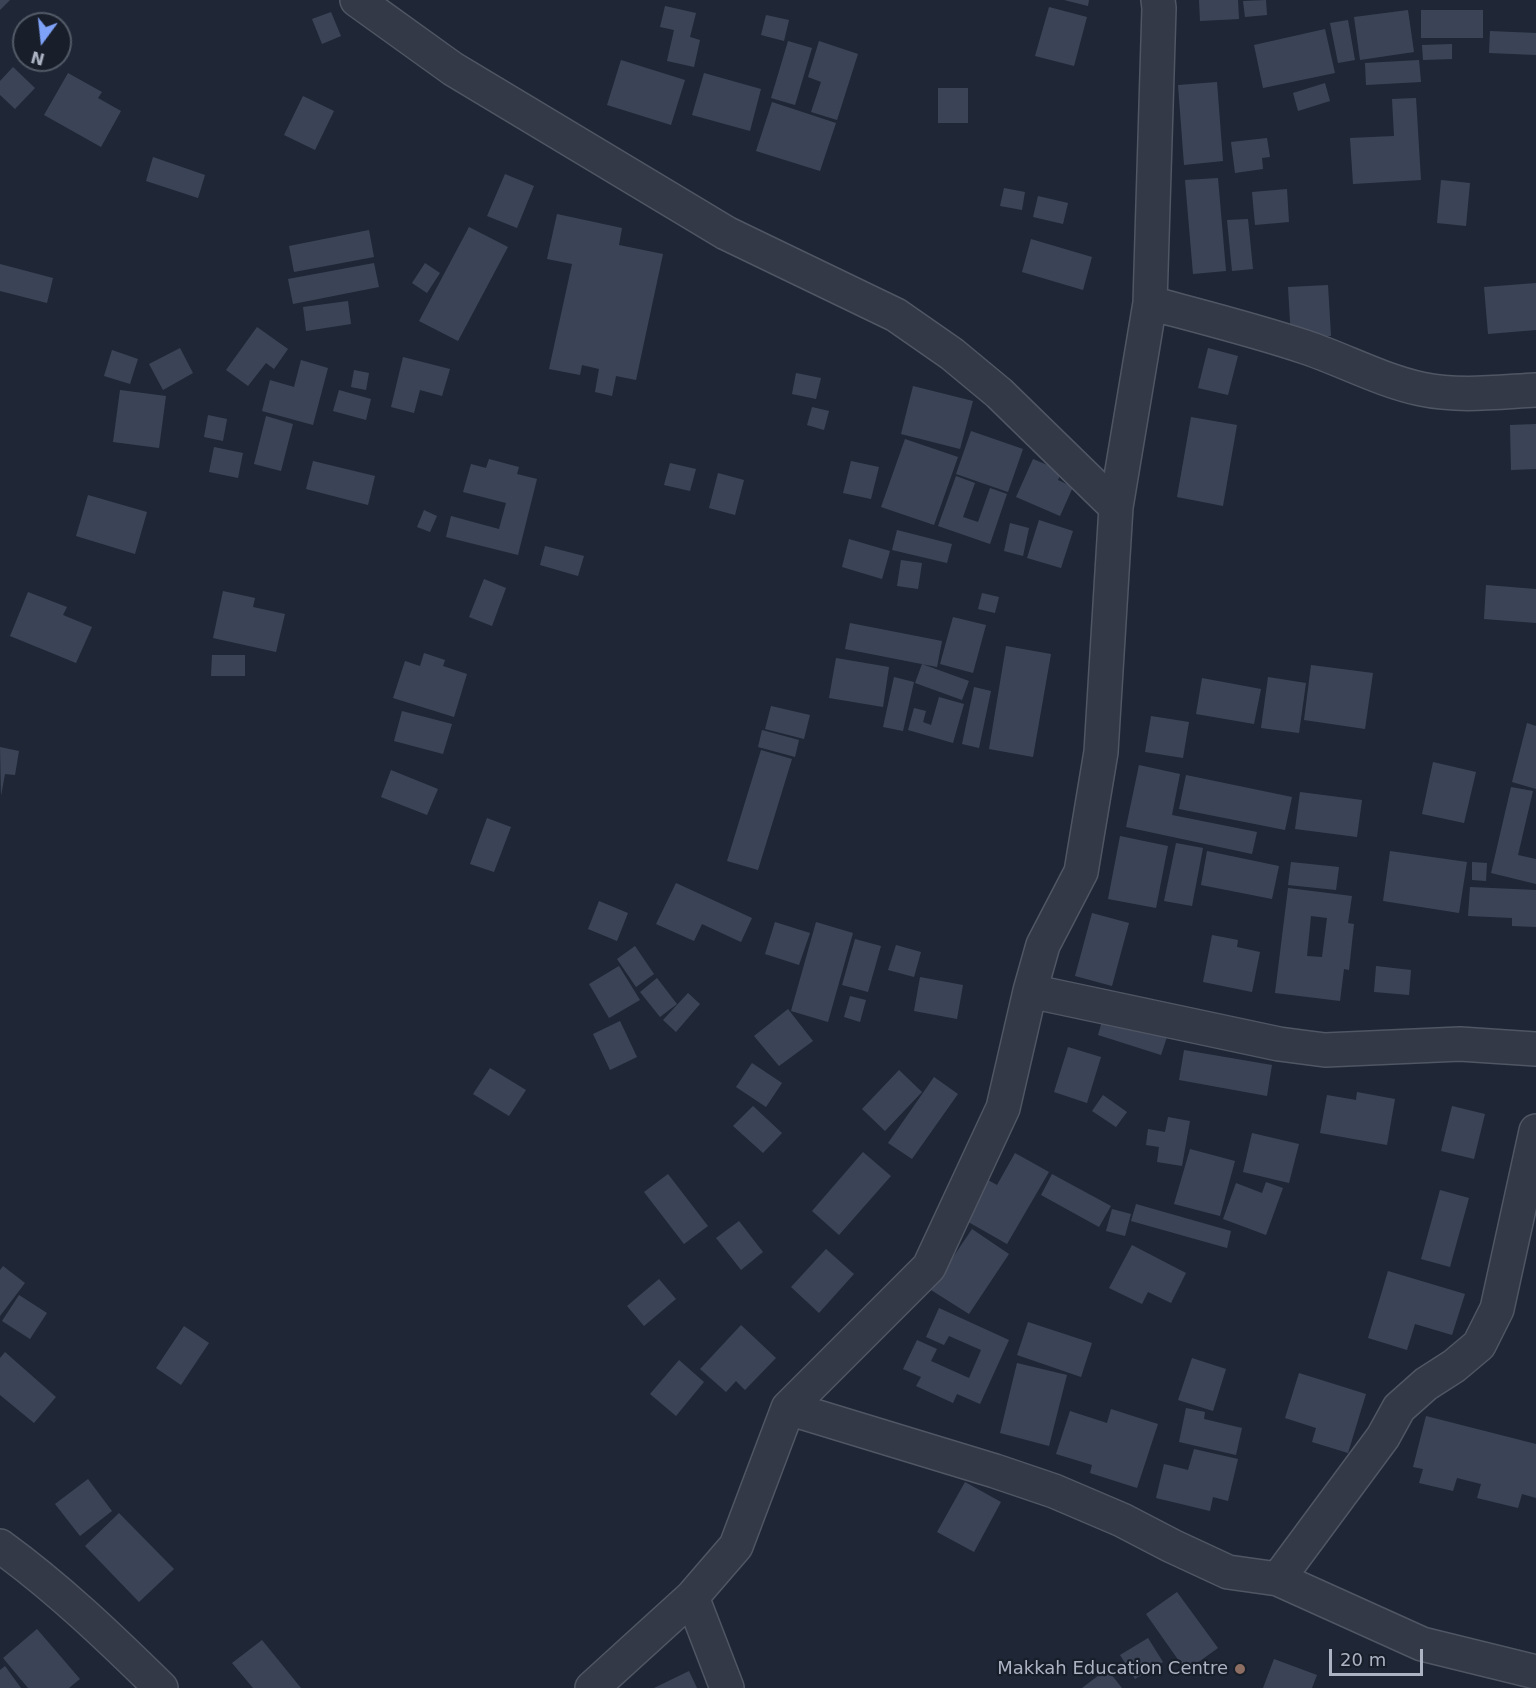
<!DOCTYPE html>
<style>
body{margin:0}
#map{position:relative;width:1536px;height:1688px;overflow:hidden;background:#1f2736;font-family:"DejaVu Sans",sans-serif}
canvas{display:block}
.north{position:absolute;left:12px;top:12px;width:60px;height:60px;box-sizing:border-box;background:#181e2a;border:2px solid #535a67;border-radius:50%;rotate:195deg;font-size:16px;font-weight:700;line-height:24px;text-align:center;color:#acb3c3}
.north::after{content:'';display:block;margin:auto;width:21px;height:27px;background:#7ea2f7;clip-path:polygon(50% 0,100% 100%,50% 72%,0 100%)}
.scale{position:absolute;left:1329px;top:1649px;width:94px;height:27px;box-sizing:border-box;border:3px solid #acb3c3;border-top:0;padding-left:8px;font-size:18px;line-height:21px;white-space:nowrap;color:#acb3c3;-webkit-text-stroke:4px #181e2a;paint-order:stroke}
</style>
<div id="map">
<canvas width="1536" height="1688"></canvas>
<div class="north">N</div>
<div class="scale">20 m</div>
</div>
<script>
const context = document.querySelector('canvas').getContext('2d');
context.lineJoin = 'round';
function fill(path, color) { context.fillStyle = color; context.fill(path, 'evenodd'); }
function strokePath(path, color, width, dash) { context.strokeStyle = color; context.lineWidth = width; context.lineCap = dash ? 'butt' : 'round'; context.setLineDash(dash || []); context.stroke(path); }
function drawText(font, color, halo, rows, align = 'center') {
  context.font = font + ' "DejaVu Sans",sans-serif'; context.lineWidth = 4.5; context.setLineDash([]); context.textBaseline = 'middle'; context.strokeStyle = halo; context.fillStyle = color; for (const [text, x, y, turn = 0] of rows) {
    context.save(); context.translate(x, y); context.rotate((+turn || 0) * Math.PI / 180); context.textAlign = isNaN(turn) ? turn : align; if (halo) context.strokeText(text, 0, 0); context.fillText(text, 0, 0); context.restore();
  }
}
fill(new Path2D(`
 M0,0H10L0,10Z
 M1064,0H1089L1088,6Z
 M1199,0H1238L1239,19L1200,21Z
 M1266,0L1267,15L1245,17L1243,1Z
 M665,6L696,13L690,37L700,40L694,67L667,61L674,30L660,27Z
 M1049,7L1087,17L1074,66L1035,56Z
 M1408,10L1414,52L1360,60L1354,17Z
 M1421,10H1483V38H1421Z
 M331,12L341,36L322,44L312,19Z
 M766,15L789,20L784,41L761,35Z
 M1348,20L1355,60L1338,63L1330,23Z
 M1325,29L1335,73L1263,88L1254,45Z
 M1490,31L1536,33V55L1489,53Z
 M788,41L812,48L795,105L771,98Z
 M819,41L858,54L837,120L811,112L821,82L808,77Z
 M1452,44V59L1423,60L1422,45Z
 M621,60L685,80L671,125L607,105Z
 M1419,60L1421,82L1366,85L1365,63Z
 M13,67L35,88L15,109L0,95V81Z
 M68,73L102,92L98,98L121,111L101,147L44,115Z
 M704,73L761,89L750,131L692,115Z
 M1217,82L1223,161L1184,165L1178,85Z
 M1325,83L1330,101L1298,111L1293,93Z
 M938,88H968V123H938Z
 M303,96L334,111L315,150L284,135Z
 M1416,98L1421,180L1353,184L1350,138L1394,136L1392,99Z
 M772,102L836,123L820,171L756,151Z
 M1267,138L1270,157L1262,158L1263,169L1235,173L1231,142Z
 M153,157L205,175L198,198L146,181Z
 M505,174L534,186L517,228L487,216Z
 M1218,178L1226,271L1193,274L1185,180Z
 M1441,180L1470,183L1466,226L1437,223Z
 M1004,188L1025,192L1022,210L1000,206Z
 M1287,189L1289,222L1255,225L1252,192Z
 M1038,196L1068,203L1063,224L1033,217Z
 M557,214L622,228L619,245L663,254L636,380L616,376L612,396L595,392L599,369L582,365L580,375L549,369L572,264L547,259Z
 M1248,219L1253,269L1232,271L1227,220Z
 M469,227L508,247L458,341L419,321Z
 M369,230L374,257L294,272L289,246Z
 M1031,239L1092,257L1083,290L1022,272Z
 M374,263L379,287L293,304L288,279Z
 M425,263L440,273L427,293L412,283Z
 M0,264L53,278L47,303L0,291Z
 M1536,283V330L1488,334L1484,287Z
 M1328,285L1331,336L1291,338L1288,287Z
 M348,301L351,324L306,331L303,307Z
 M257,327L288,349L274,369L266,363L248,386L226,370Z
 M180,348L193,373L163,390L149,364Z
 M1208,348L1238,356L1228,395L1198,388Z
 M112,350L138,359L130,384L104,376Z
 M403,357L450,369L442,396L420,390L414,413L391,407Z
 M301,360L328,368L313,425L262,411L270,380L294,387Z
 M354,370L369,373L366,390L351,387Z
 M796,373L821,378L816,399L792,394Z
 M913,386L973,401L960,449L901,434Z
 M120,390L166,396L159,448L113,442Z
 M339,390L371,399L366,420L333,411Z
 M812,407L829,411L824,430L807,425Z
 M208,415L227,419L223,441L204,437Z
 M266,416L293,424L281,471L254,464Z
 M1191,417L1237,425L1223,506L1177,497Z
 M1536,424V469L1511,470L1510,425Z
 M971,431L1023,449L1008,492L956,474Z
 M905,439L958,457L934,525L881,507Z
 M214,447L243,453L238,478L209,472Z
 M489,459L519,467L517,474L537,479L518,555L446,537L451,516L499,529L506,503L463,492L471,464L486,468Z
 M1033,459L1062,471L1058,480L1073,487L1060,516L1016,497Z
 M313,461L375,476L368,505L306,489Z
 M851,461L879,467L871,499L843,493Z
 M670,463L696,469L690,491L664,485Z
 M718,473L744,480L735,515L709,508Z
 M956,476L975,483L963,517L978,522L990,488L1007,494L990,544L938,526Z
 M88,495L147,512L135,554L76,536Z
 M424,510L437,516L430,532L417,527Z
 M1039,520L1073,531L1061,568L1027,558Z
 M1010,523L1029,528L1023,556L1004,551Z
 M897,530L952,544L947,563L892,550Z
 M849,539L890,551L882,579L842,567Z
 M545,546L584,556L578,576L540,565Z
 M901,560L922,563L918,589L897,586Z
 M484,579L506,588L492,626L469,617Z
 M1486,585L1536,589V623L1484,619Z
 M223,591L255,598L253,607L285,614L276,652L213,638Z
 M28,592L67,607L63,615L92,627L76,663L10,636Z
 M982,593L999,597L995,613L978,609Z
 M953,617L986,625L973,673L940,664Z
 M850,623L942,641L937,667L845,649Z
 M1006,646L1051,654L1033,757L989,749Z
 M424,653L445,660L443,666L467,674L454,717L393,698L405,661L420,666Z
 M212,655H245V676H211Z
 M836,658L889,667L883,707L829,698Z
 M922,664L969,681L962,700L915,683Z
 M1311,665L1373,673L1365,729L1304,720Z
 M894,677L914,682L903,731L883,727Z
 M1268,677L1306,683L1299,733L1261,728Z
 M1202,678L1261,689L1254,724L1196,714Z
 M974,687L991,691L979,748L962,744Z
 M939,697L964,704L953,743L908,730L914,708L926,711L923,722L931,725Z
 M771,706L810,715L804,739L765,729Z
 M402,711L452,724L443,754L394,741Z
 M1151,716L1189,722L1183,758L1145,752Z
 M1527,723L1536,726V789L1512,782Z
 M762,730L799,740L795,757L758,747Z
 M0,747L19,751L15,775L5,774L1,796Z
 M761,750L792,759L758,870L727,861Z
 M1433,762L1476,772L1464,823L1422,814Z
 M1139,765L1180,774L1172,815L1257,832L1252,854L1126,827Z
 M391,770L438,789L427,815L381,797Z
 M1186,775L1292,797L1285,830L1179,809Z
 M1511,787L1533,791L1518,855L1536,859V884L1491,873Z
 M1300,792L1362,800L1357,837L1295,829Z
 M487,818L511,827L494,872L470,864Z
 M1120,836L1168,846L1156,908L1108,899Z
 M1176,843L1203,848L1192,906L1164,901Z
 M1207,851L1279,866L1272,899L1201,885Z
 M1390,851L1467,862L1459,913L1383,901Z
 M1291,862L1339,867L1336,890L1288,885Z
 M1472,862L1487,863L1486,881L1472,880Z
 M676,883L752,918L741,942L702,924L694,941L656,924Z
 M1470,887L1536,890V927L1512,926V918L1468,916Z
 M1288,888L1352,896L1348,923L1354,924L1349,970L1344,969L1340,1001L1275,993ZM1311,916L1327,918L1322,957L1307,956Z
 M599,901L628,913L617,941L588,929Z
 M1092,913L1129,923L1112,986L1075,976Z
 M775,922L810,933L799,965L765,954Z
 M816,922L853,933L828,1022L791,1011Z
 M1212,935L1238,940L1237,947L1260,952L1252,992L1203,982Z
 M855,939L881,946L868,992L842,985Z
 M896,945L921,952L914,977L888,970Z
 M635,946L654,974L636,987L617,959Z
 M619,966L640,1000L609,1018L589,984Z
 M1376,966L1411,970L1409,995L1374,992Z
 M920,977L963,985L957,1019L914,1011Z
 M657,978L677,1004L660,1017L640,992Z
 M688,993L700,1004L676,1032L663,1020Z
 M850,996L866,1000L860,1022L844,1017Z
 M788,1009L813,1041L779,1066L754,1036Z
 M1104,1014L1168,1034L1161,1055L1098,1035Z
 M620,1021L637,1057L610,1070L593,1034Z
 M1068,1047L1101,1057L1087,1103L1054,1092Z
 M1184,1050L1272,1065L1267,1096L1179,1080Z
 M752,1063L782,1083L766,1107L736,1087Z
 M490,1068L526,1090L509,1116L473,1094Z
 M899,1070L922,1092L885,1131L862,1109Z
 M934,1077L958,1094L912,1159L888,1143Z
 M1357,1092L1395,1099L1387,1145L1320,1133L1327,1095L1356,1100Z
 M1103,1095L1127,1112L1116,1127L1092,1111Z
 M753,1106L782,1133L763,1153L733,1126Z
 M1452,1106L1485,1114L1474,1159L1441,1151Z
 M1168,1117L1190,1121L1182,1166L1157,1162L1159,1147L1146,1145L1148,1129L1165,1132Z
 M1252,1133L1299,1144L1289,1183L1243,1172Z
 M1190,1149L1235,1161L1220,1216L1174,1204Z
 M863,1152L891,1176L839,1235L812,1211Z
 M1015,1153L1049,1172L1007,1244L956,1215L979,1175L997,1185Z
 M668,1174L708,1226L684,1244L644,1192Z
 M1052,1174L1111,1206L1099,1227L1041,1195Z
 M1266,1182L1283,1188L1266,1235L1223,1219L1236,1183L1262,1193Z
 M1440,1190L1469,1198L1450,1267L1421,1259Z
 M1136,1204L1231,1231L1227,1248L1131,1221Z
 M1112,1209L1131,1214L1125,1236L1106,1231Z
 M739,1221L763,1252L741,1270L716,1238Z
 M972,1229L1009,1254L969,1314L931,1290Z
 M1132,1245L1186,1273L1171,1303L1148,1292L1142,1304L1109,1288Z
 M826,1249L854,1274L819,1313L791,1287Z
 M3,1266L25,1283L0,1316V1270Z
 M1388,1271L1465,1294L1452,1335L1415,1324L1407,1350L1368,1338Z
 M659,1279L676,1299L644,1326L627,1306Z
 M19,1295L47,1313L30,1339L2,1321Z
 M939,1308L1009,1340L980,1404L957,1394L953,1403L916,1386L921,1377L903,1369L917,1340L937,1349L931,1361L969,1378L981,1350L949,1336L944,1345L926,1337Z
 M1028,1322L1092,1343L1081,1377L1017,1355Z
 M741,1325L776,1358L745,1390L736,1381L726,1392L700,1369Z
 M184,1326L209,1343L181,1385L156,1368Z
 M5,1352L56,1397L34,1423L0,1395V1358Z
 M1192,1358L1226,1369L1213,1411L1178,1400Z
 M679,1360L704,1382L676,1416L650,1394Z
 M1017,1363L1067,1375L1049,1446L1000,1433Z
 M1299,1373L1366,1394L1348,1453L1312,1442L1316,1428L1285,1418Z
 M1186,1408L1205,1412L1204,1419L1242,1428L1236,1455L1179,1442Z
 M1111,1409L1158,1424L1137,1488L1090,1473L1092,1465L1056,1454L1070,1411L1107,1423Z
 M1426,1416L1536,1444V1498L1522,1494L1518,1508L1477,1498L1481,1484L1457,1478L1453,1491L1419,1483L1423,1469L1413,1467Z
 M1194,1449L1238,1459L1228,1501L1213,1497L1210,1511L1156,1498L1164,1464L1188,1470Z
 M88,1479L112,1511L80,1536L55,1504Z
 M965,1482L1001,1502L974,1552L937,1532Z
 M119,1513L174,1569L139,1602L85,1546Z
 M1177,1592L1218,1648L1186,1671L1146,1614Z
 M37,1629L80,1679L69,1688H28L3,1658Z
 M1148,1638L1163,1662L1135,1679L1120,1655Z
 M262,1640L301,1688H253L232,1663Z
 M1274,1659L1317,1675L1312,1688H1263Z
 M5,1666L21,1688H0V1670Z
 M1107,1669L1122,1688H1082Z
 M689,1671L697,1688H654Z`), '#3b4456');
const street = new Path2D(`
 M357,0L453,69L726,233L896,315L952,354L999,393L1116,507
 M1150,303C1202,317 1254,330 1305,347C1344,360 1380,380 1421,389C1459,397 1498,392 1536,390
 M1030,991L1279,1044L1325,1050L1460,1044L1536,1049
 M788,1408L995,1471L1054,1491L1122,1520L1172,1546L1228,1572L1278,1579L1422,1644L1536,1672
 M0,1546C58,1588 110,1638 161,1688
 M1278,1579L1383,1437L1399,1408L1426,1384L1454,1366L1479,1345L1497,1309L1536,1131
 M692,1597L727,1688
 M592,1688L692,1597L736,1546L788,1408L929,1267L1003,1108L1030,991L1043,945L1081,872L1101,752L1116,507L1150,303L1159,8L1158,0`);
strokePath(street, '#505664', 36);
strokePath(street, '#333946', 33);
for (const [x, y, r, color] of [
 [1240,1669,6,"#8d6e63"]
]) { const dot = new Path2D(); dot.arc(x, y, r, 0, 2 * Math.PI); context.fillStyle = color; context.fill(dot); strokePath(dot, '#181e2a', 2); }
drawText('18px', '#acb3c3', '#181e2a', [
 ["Makkah Education Centre",1228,1669]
], 'right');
</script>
